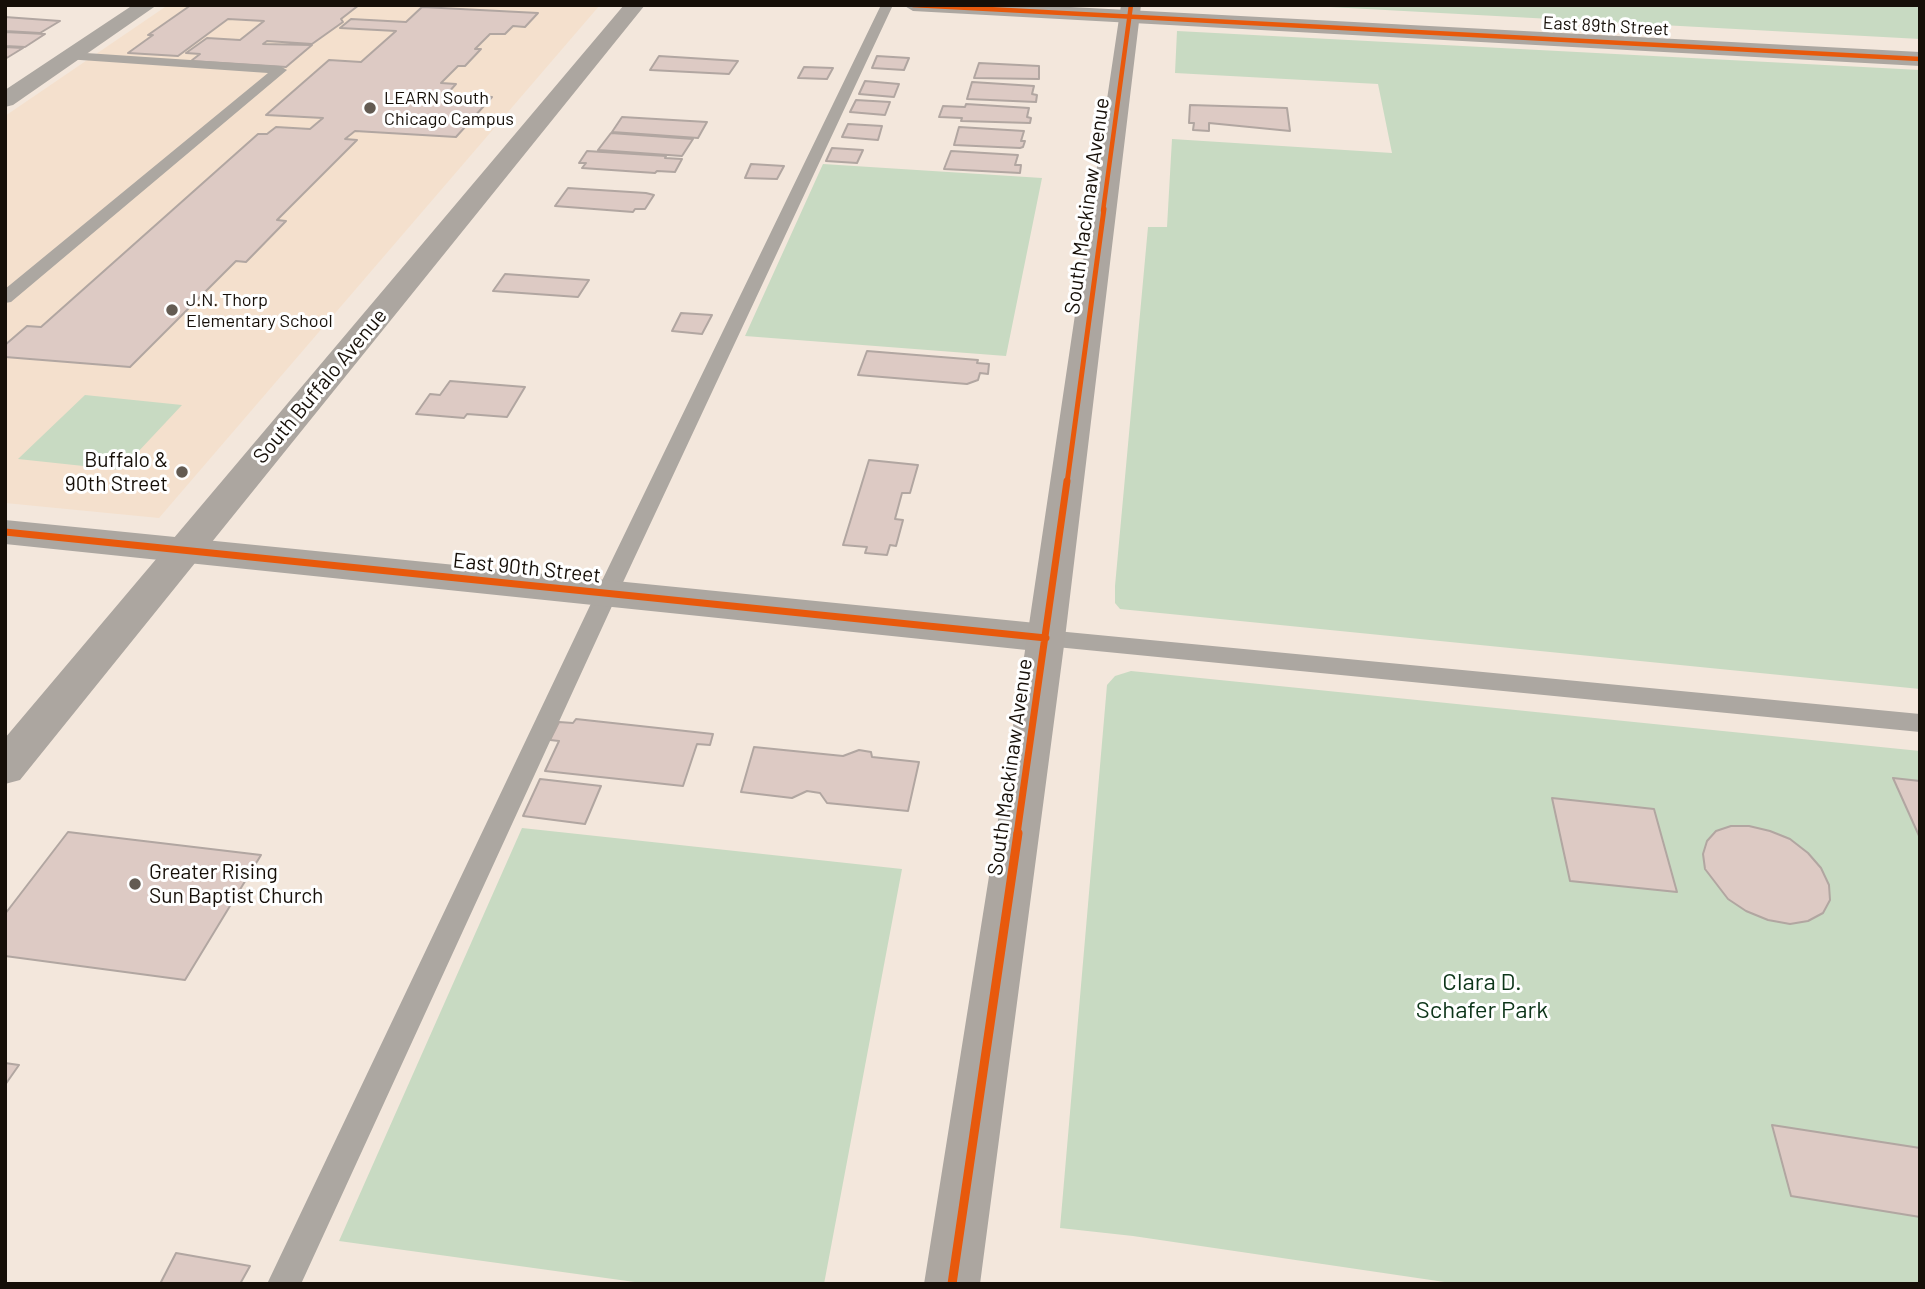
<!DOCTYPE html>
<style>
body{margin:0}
#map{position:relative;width:1925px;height:1289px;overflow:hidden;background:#f3e7dc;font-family:Barlow,sans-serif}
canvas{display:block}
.frame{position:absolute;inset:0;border:7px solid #160f08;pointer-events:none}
</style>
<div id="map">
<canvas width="1925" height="1289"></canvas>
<div class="frame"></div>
</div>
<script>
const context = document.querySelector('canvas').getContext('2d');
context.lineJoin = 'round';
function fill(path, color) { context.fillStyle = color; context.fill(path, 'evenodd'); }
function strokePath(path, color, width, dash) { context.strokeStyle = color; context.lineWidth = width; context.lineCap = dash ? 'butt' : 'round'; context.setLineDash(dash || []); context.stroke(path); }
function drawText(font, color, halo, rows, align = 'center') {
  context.font = font + ' Barlow,sans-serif'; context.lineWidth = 6; context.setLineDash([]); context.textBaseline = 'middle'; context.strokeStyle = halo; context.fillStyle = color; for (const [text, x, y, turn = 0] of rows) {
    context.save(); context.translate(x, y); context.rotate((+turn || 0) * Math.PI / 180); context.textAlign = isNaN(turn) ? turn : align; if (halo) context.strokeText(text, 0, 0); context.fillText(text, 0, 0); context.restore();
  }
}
fill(new Path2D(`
 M168,5H600L159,518L5,503V116Z`), '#f4e0cd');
fill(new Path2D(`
 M1293,5H1920V39Z
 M1177,31L1920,70V689L1120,609L1115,603V586L1148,227H1167L1172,139L1392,153L1378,84L1175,73Z
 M823,164L1042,178L1006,356L745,336Z
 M85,395L182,405L121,470L18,459Z
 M1131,671L1920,751V1284H1458L1133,1236L1060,1228L1107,685L1115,676Z
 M522,828L902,869L824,1284H649L339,1241Z`), '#c8dac2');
const building = new Path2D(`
 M191,5H359L341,19L343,22L312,44L267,41L263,44L312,45L286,67L191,61L200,54L186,53L207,38L240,40L264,21L228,19L178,56L128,53L153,35H148Z
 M422,7L538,13L525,27L513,26L505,34H490L475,49H481L465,66H458L441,83L456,84L447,94L492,97L456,137L355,131L345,139L357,140L277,220L286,221L246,262L236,261L130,367L5,357V345L27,326L41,327L258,134H267L276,127L310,129L323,118L266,115L329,60L361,62L396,31L340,28L351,19L406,22Z
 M5,17L60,21L40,33L5,31Z
 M5,32L45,34L25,47L5,46Z
 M5,47L23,48L5,59Z
 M659,56L738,61L729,74L650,70Z
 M877,56L909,58L904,70L872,68Z
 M979,63L1039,66V79L974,78Z
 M804,67L833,68L827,79L798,78Z
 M865,81L899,84L894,97L859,94Z
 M972,82L1034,86L1032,94L1037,95L1036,102L967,99Z
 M856,100L890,102L885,115L850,112Z
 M966,104L1029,108L1027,117L1031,118L1030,123L961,121L962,118L939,117L943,106L965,107Z
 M1190,105L1287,108L1290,131L1209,123V131L1193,130L1194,123H1189Z
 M622,117L707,122L698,138L612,132Z
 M848,124L882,126L878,140L842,137Z
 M959,127L1024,131L1021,141H1025L1023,147L1020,148L954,145Z
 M611,133L693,139L682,156L598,150Z
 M832,148L863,150L857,163L826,161Z
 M587,151L666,156L665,158L682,159L675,172L657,171L655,173L582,168L586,163H579Z
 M951,151L1018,155L1015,165H1021L1020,173L944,169Z
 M751,164L784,166L777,179L745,178Z
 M568,188L646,193L654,195L645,209H635L633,212L555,206Z
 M505,274L589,280L578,297L493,291Z
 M681,313L712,315L702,334L672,331Z
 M867,351L978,360L977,363L989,364L988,374L980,373L978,380L967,384L858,375Z
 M450,381L525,387L507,417L467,414L464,418L416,414L430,394L440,395Z
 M869,460L918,465L910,493H902L895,519L903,520L896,546L890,545L887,555L865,553L867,547L843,545Z
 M576,719L713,734L710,745L697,744L683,786L545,771L559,741L550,740L559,722L573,723Z
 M754,747L843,756L859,750L871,752L872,757L919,762L908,811L827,803L820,793L807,791L792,798L741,792Z
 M1893,778L1920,781V838Z
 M540,779L601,786L585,824L523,816Z
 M1552,798L1654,809L1677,892L1570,881Z
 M1731,826H1749L1770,831L1790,839L1808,853L1821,868L1829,885L1830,900L1823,913L1808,921L1790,924L1768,920L1746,911L1728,899L1705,869L1703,854L1707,841L1716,831Z
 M68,832L261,855L185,980L5,956V914Z
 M5,1063L19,1065L5,1085Z
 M1772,1125L1920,1148V1217L1791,1196Z
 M176,1253L250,1266L240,1284H160Z`);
fill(building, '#ddcac4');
strokePath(building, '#b1a6a1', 2);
fill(new Path2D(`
 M881,5H893L618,593L301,1284H267L596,593Z
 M71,52L280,66L287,70L11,302L5,303V289L268,73L66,59L65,56Z
 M1046,630L1920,714V732L1046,646L1038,644L1035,638L1038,632Z`), '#aca7a1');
fill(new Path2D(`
 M133,5H157L13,105L5,107V90Z
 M903,5H1033L1920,52V66L913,11Z
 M5,520L1046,624L1060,628L1065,638L1060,648L1046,652L5,544Z`), '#aca7a1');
fill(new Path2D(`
 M624,5H645L20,780L5,784V738Z
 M1121,5H1141L1065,638L980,1284H924L1027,638Z`), '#aca6a0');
strokePath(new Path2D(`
 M913,5L1920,59
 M1103,211L1131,5`), '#e8590c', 4.5);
strokePath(new Path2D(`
 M1067,483L1104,209`), '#e8590c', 5);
strokePath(new Path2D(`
 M5,532L1046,638
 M1017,834L1067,481`), '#e8590c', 7);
strokePath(new Path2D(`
 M952,1284L1018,833`), '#e8590c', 9);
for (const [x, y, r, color] of [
 [370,108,7,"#635b52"],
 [172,310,7,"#635b52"],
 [182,472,7,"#635b52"],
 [135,884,7,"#635b52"]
]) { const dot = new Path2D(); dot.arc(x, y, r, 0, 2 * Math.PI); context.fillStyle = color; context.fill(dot); strokePath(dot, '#fff', 2.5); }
drawText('18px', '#160f08', '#fff', [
 ["East 89th Street",1606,26,3]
]);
drawText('18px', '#160f08', '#fff', [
 ["LEARN South",384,98],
 ["Chicago Campus",384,119],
 ["J.N. Thorp",186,300],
 ["Elementary School",186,321]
], 'left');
drawText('21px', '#160f08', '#fff', [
 ["South Mackinaw Avenue",1087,206,-82],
 ["South Buffalo Avenue",320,386,-50],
 ["East 90th Street",527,568,6],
 ["South Mackinaw Avenue",1010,767,-82]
]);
drawText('21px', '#160f08', '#fff', [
 ["Buffalo &",168,460],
 ["90th Street",168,484],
 ["Greater Rising",149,872,"left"],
 ["Sun Baptist Church",149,896,"left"]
], 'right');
drawText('24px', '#0d3519', '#fff', [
 ["Clara D.",1482,982],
 ["Schafer Park",1482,1010]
]);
</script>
